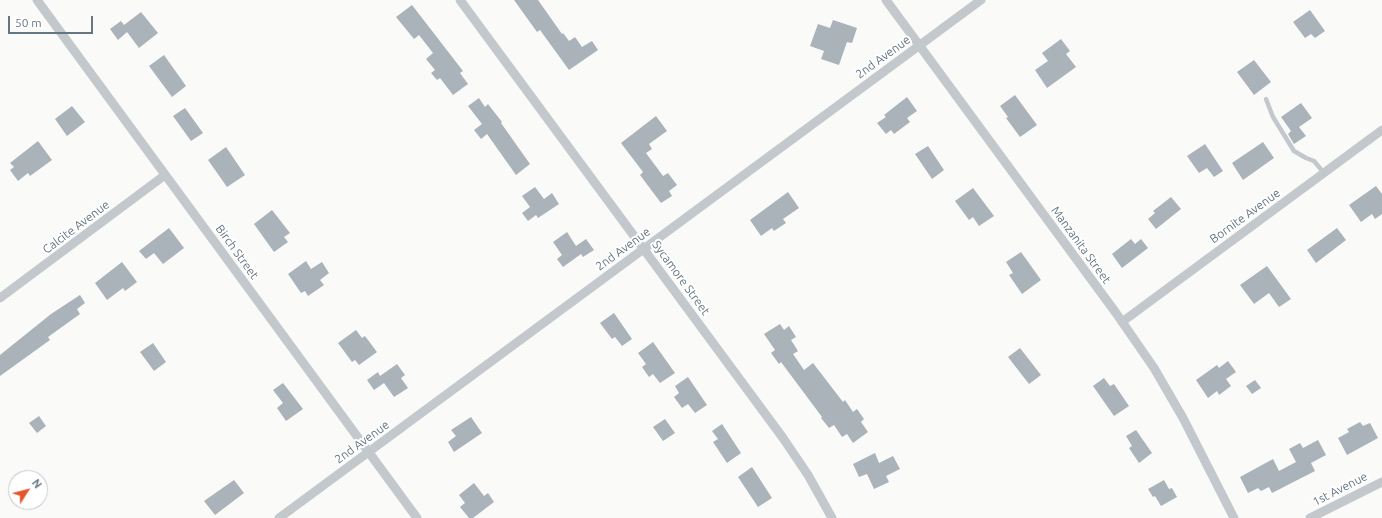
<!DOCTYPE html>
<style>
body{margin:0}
#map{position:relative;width:1382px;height:518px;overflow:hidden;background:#fafaf8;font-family:Ubuntu,sans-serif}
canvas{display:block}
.north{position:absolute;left:8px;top:470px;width:40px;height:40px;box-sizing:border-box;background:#fff;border:1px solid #c1c8cd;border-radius:50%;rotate:54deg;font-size:11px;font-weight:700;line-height:16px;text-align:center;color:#657683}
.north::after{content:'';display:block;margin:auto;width:14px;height:18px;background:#e4572e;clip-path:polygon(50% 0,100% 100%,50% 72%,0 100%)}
.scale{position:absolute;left:8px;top:16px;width:85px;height:18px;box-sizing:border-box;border:2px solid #657683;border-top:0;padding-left:5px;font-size:12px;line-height:14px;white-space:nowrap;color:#657683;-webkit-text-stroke:3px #fff;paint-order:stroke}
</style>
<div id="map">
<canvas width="1382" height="518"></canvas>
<div class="north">N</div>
<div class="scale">50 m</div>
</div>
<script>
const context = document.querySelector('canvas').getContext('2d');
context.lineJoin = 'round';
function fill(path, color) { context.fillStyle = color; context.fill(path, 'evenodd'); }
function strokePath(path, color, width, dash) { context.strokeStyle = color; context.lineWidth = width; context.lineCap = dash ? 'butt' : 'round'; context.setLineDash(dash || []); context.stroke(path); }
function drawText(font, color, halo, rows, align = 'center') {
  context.font = font + ' Ubuntu,sans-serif'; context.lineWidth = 4; context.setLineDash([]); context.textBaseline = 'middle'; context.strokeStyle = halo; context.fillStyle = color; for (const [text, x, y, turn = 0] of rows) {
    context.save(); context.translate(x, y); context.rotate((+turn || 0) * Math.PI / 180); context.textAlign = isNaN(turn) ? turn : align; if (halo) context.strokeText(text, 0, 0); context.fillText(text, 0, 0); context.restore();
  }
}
fill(new Path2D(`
 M514,0H538L562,34L563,33L569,41L575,37L582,47L592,41L598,50L569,70L540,30L537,32Z
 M412,5L463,71L460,73L468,84L453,95L440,78L437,80L431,73L435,70L426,59L433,53L419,35L414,39L396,17Z
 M1310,10L1325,31L1315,38L1311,34L1305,38L1293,22Z
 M141,12L158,33L139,48L127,32L118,40L110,29L121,21L124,25Z
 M833,20L857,28L852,43L847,42L839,65L821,59L824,51L810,46L818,24L830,28Z
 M1061,39L1070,51L1066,54L1076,67L1047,88L1035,70L1048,61L1042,53Z
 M164,55L186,86L172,97L149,66Z
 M1254,60L1271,82L1254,95L1237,72Z
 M1015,95L1037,125L1020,137L1006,118L1008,117L1000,106Z
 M907,97L917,111L907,118L910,122L894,134L891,130L886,134L877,123L886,117L884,115Z
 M479,98L485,107L488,104L502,122L501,123L530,164L516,175L487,134L481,139L474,130L482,124L468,106Z
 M1301,103L1312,118L1299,127L1306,136L1294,144L1288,134L1291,131L1281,117Z
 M72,106L85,122L67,136L55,119Z
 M185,108L203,133L191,141L173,116Z
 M656,116L667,131L649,144L652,149L646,153L663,176L668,173L677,185L669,191L672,196L661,203L640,175L643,172L621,143Z
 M38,141L52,160L30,176L28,173L18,181L10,170L14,167L10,163Z
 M1263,142L1274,158L1243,180L1232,163Z
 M1205,144L1223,171L1214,177L1207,168L1199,173L1187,156Z
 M928,146L944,170L932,179L915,154Z
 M226,147L245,175L227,187L208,160Z
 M1376,186L1382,194V214L1375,219L1372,214L1361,222L1349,205Z
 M535,187L544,199L552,193L559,204L538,218L536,215L528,221L522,213L530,207L522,196Z
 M973,188L994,216L979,226L973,217L969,220L955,201Z
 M788,192L799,208L783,219L786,223L774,231L772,228L761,236L750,220Z
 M1171,197L1181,209L1156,229L1148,219L1155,213L1153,211Z
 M272,210L290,233L284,237L288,242L274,252L254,224Z
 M169,228L184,248L163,264L154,253L146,259L139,251Z
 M1337,228L1346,240L1316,263L1307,250Z
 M567,232L576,246L586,239L594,250L583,257L581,254L563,267L557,259L562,255L553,242Z
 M1131,239L1135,244L1141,239L1148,248L1122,268L1112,254Z
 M1021,252L1041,280L1022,294L1009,275L1013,273L1006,262Z
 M306,261L311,269L322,262L329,273L320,280L324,285L308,296L305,291L301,293L288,274Z
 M122,262L137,282L125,291L123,288L107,300L95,283Z
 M1267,266L1291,299L1279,307L1269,293L1254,304L1240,285Z
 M80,295L85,303L77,309L80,314L48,337L50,340L0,376V355L51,314Z
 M614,313L632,339L622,346L615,337L612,339L600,323Z
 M780,324L784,330L789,326L796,337L791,340L798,351L793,354L804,370L813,363L843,402L845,400L853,412L857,409L864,419L861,422L868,432L853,443L847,434L842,437L834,425L829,428L821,418L822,417L781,362L779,364L771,353L775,350L764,334Z
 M356,330L362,338L365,336L377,352L359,365L355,360L352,362L338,343Z
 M653,342L675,373L660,383L653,374L649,377L642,367L646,364L638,353Z
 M153,343L166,362L154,371L140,352Z
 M1020,348L1041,375L1029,384L1008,357Z
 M1228,361L1236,372L1226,379L1231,386L1219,395L1217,391L1208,398L1196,380L1217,365L1219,368Z
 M397,364L405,375L401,378L408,388L394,397L384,383L374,390L367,380L378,372L380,376Z
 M688,377L707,405L695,413L688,404L682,408L674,397L679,393L675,386Z
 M1104,378L1110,386L1114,384L1129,406L1114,416L1093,386Z
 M1255,380L1261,388L1252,394L1246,386Z
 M283,383L303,409L286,421L277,408L283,403L273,390Z
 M39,416L46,426L37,433L29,423Z
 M471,417L482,433L454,452L448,442L456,436L451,430Z
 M665,419L675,433L663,441L653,427Z
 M1360,422L1363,426L1370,423L1378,438L1347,455L1338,438L1349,432L1347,429Z
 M722,424L741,453L727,463L713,442L718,439L712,431Z
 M1136,430L1152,453L1139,463L1129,448L1132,446L1126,436Z
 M1318,440L1326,455L1311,463L1315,471L1272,493L1269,487L1261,491L1258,488L1248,493L1240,477L1273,459L1279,471L1296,462L1289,449L1300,443L1303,448Z
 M875,453L879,463L893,456L900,469L886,476L889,482L874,489L867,474L859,477L853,464Z
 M752,467L772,498L758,507L738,477Z
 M234,480L244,493L215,515L204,501Z
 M1164,480L1169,489L1172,488L1177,497L1161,506L1155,496L1153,497L1148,489Z
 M474,483L484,496L488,493L494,502L473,518H469L460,507L465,503L459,495Z`), '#aab3b9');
strokePath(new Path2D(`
 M1266,99L1273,117L1294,151L1306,158L1314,161L1324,173`), '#c3c8cc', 4.5);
strokePath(new Path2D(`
 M37,0L417,518
 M460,0L783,438L808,475L832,518
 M886,0L1116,313L1154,368L1183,418L1234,518
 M0,298L165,175
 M1122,322L1382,130
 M279,518L981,0
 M1310,518L1382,482`), '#c3c8cc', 9);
drawText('12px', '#657683', '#fff', [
 ["2nd Avenue",883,57,-36],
 ["Bornite Avenue",1245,216,-36],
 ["Calcite Avenue",76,227,-37],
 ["Manzanita Street",1081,245,54],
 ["2nd Avenue",623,249,-36],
 ["Birch Street",237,252,54],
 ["Sycamore Street",681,278,54],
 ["2nd Avenue",362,442,-36],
 ["1st Avenue",1340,489,-27]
]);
</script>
